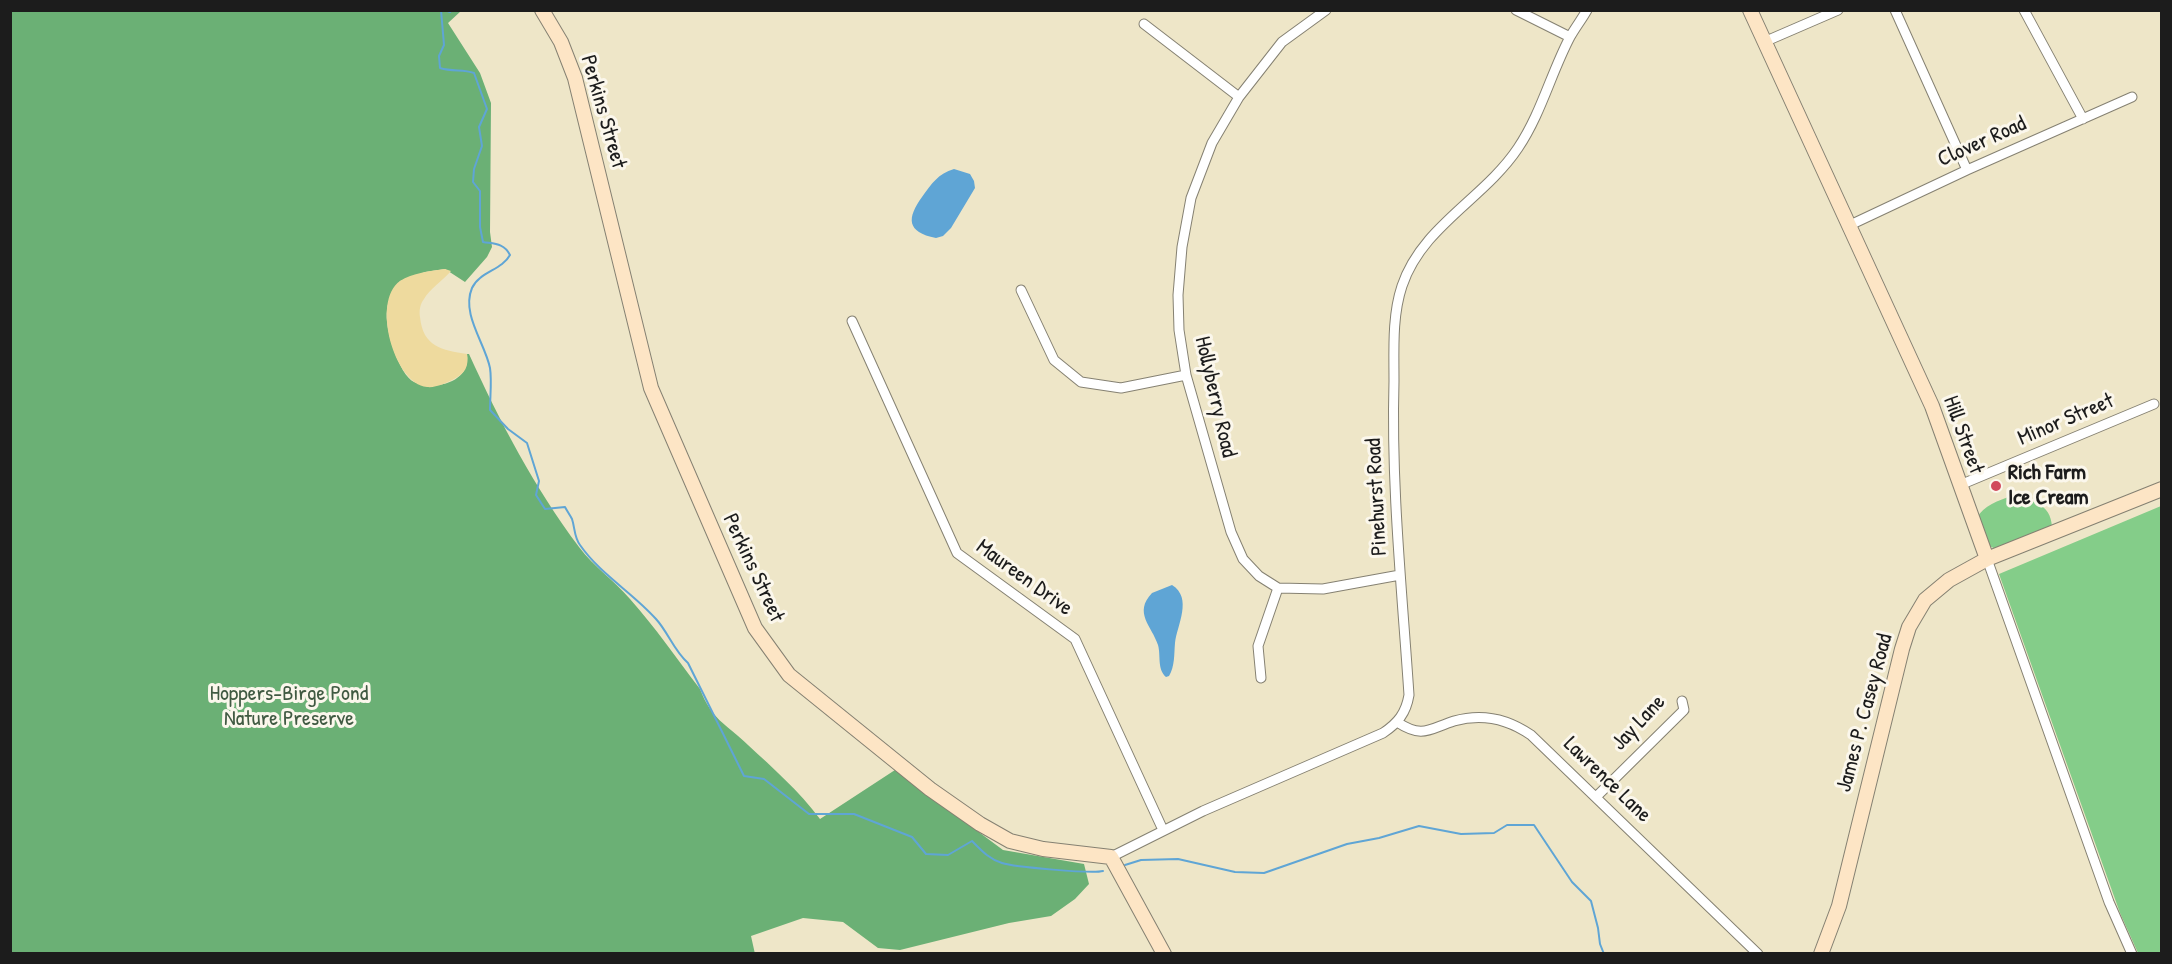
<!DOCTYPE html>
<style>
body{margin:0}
#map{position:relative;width:2172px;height:964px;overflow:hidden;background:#eee6c8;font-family:"Patrick Hand",sans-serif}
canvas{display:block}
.frame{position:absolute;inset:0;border:12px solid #1c1c1c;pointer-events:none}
</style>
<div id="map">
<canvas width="2172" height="964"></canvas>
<div class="frame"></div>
</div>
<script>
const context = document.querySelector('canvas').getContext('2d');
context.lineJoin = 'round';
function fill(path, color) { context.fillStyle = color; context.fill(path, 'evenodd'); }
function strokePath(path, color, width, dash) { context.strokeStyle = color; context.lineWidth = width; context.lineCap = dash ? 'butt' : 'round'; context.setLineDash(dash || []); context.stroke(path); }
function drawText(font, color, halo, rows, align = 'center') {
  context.font = font + ' "Patrick Hand",sans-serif'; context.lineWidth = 6; context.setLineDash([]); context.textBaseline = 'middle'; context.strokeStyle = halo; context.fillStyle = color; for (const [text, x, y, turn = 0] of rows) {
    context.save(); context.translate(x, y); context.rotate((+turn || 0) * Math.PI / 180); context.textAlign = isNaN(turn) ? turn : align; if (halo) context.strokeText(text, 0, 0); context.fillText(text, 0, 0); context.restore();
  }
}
fill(new Path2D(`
 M2012,496C2031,500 2051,503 2052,527L1999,549C1983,548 1982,531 1977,518C1983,506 1999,500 2012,496Z
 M2161,506V953H2138L2120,913L1999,574Z`), '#84cd89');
fill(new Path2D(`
 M10,11H461L448,23L480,73L491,103L490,232L492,247L487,257L465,282L445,269L425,272L400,281C394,291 388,299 387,310C384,327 399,375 414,382C436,391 471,382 467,354H469C500,422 534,487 579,547C594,567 614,580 630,599C655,627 677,659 700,689C712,720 725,723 748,745C773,768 799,791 820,819L895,770L1003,850L1084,864L1089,884L1075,899L1051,916L1009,923L900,950L878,948L843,922L803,918L751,936L755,954L11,953Z`), '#6bb075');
fill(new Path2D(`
 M445,269L451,271C443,280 429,290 424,299C420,304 419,311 420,317C423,347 442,350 467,354C469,367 465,373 454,379C446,383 436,388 427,387C394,384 371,301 400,281C412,273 431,271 445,269Z`), '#eeda9e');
fill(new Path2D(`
 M954,169L970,174L974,181L975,188L951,228L943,236L936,238C906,232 907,218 922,197C932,183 938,174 954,169Z
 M1172,585C1193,598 1177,625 1175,643C1174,654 1175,666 1169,676L1166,677C1157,669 1161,656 1158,645C1152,626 1133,613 1152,593Z`), '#5fa5d5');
strokePath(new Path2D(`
 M441,10L444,45L439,56L440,68C453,72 463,69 474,73L487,109L479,127L482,146L474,169L473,182L480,191V227L483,242C494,244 504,243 510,255C502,270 479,272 472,288C461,314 485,343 490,368C492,381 490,397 490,410L508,429L527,443L539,481L536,495L545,509L565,507C567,511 570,515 572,519C575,528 574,537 580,545C600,574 633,593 656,619C668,632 674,651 688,663L744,776L764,779L809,814H854L912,837L926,854L948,855L972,841C981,850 989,859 1002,863C1014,867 1092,874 1103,871
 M445,10L450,12L452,10
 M1125,865L1141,860L1178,859L1235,872L1264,873L1347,844L1379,838L1419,826L1461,834L1494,833L1507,825H1534L1572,882L1591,901L1598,928L1600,944L1604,954`), '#5fa5d5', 2);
const street = new Path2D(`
 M1326,10L1282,42L1239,97L1212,143L1191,198L1182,247L1178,295L1179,330L1186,375L1231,532L1243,559L1259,576L1278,588L1323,589L1400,575
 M1516,10L1570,37
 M1895,10L1967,170
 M2024,10L2083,119
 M1144,24L1239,97
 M1764,42L1838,10
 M1848,226L1967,170L2132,97
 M1021,290L1054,360L1081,382L1121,388L1186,375
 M852,321L957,553L1075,639L1163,830
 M1960,485L2154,404
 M1987,559L2109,902L2132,954
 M1261,678L1258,646L1278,588
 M1397,722C1423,739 1429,729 1454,721C1482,713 1508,719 1531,735L1758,954
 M1596,797L1684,710L1682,701
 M1111,857L1203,811L1383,733C1398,723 1406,713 1409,695C1402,590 1391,486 1394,381C1394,350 1392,316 1402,286C1422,226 1484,199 1518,148C1541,114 1551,73 1570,37C1575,28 1582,19 1587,10`);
const secondary = new Path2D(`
 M542,10L561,42L575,78L651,388L755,628L789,675L930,789L980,824L1010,841L1043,849L1111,857L1164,954
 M1750,10L1932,406L1987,559
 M1821,954L1839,906L1902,649L1909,627L1925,600L1949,580L1987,559L2162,489`);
strokePath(street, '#858172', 11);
strokePath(secondary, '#858172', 16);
strokePath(street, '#fff', 9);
strokePath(secondary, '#fde5c5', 14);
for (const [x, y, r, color] of [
 [1996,486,6,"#d1495b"]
]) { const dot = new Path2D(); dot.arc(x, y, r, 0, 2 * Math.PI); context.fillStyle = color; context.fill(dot); strokePath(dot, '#fbf7ec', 2); }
drawText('22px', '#1c1c1c', '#fbf7ec', [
 ["Perkins Street",603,112,74],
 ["Clover Road",1982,142,-24],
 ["Hollyberry Road",1215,397,77],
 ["Minor Street",2066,420,-23],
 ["Hill Street",1963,435,70],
 ["Pinehurst Road",1377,497,-93],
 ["Perkins Street",753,568,65],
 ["Maureen Drive",1024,578,36],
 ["James P. Casey Road",1865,713,-75],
 ["Jay Lane",1639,723,-47],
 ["Lawrence Lane",1607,780,44]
]);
drawText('bold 22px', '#1c1c1c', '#fbf7ec', [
 ["Rich Farm",2008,473],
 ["Ice Cream",2008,498]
], 'left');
drawText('22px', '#405a42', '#fbf7ec', [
 ["Hoppers-Birge Pond",289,694],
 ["Nature Preserve",289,719]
]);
</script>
